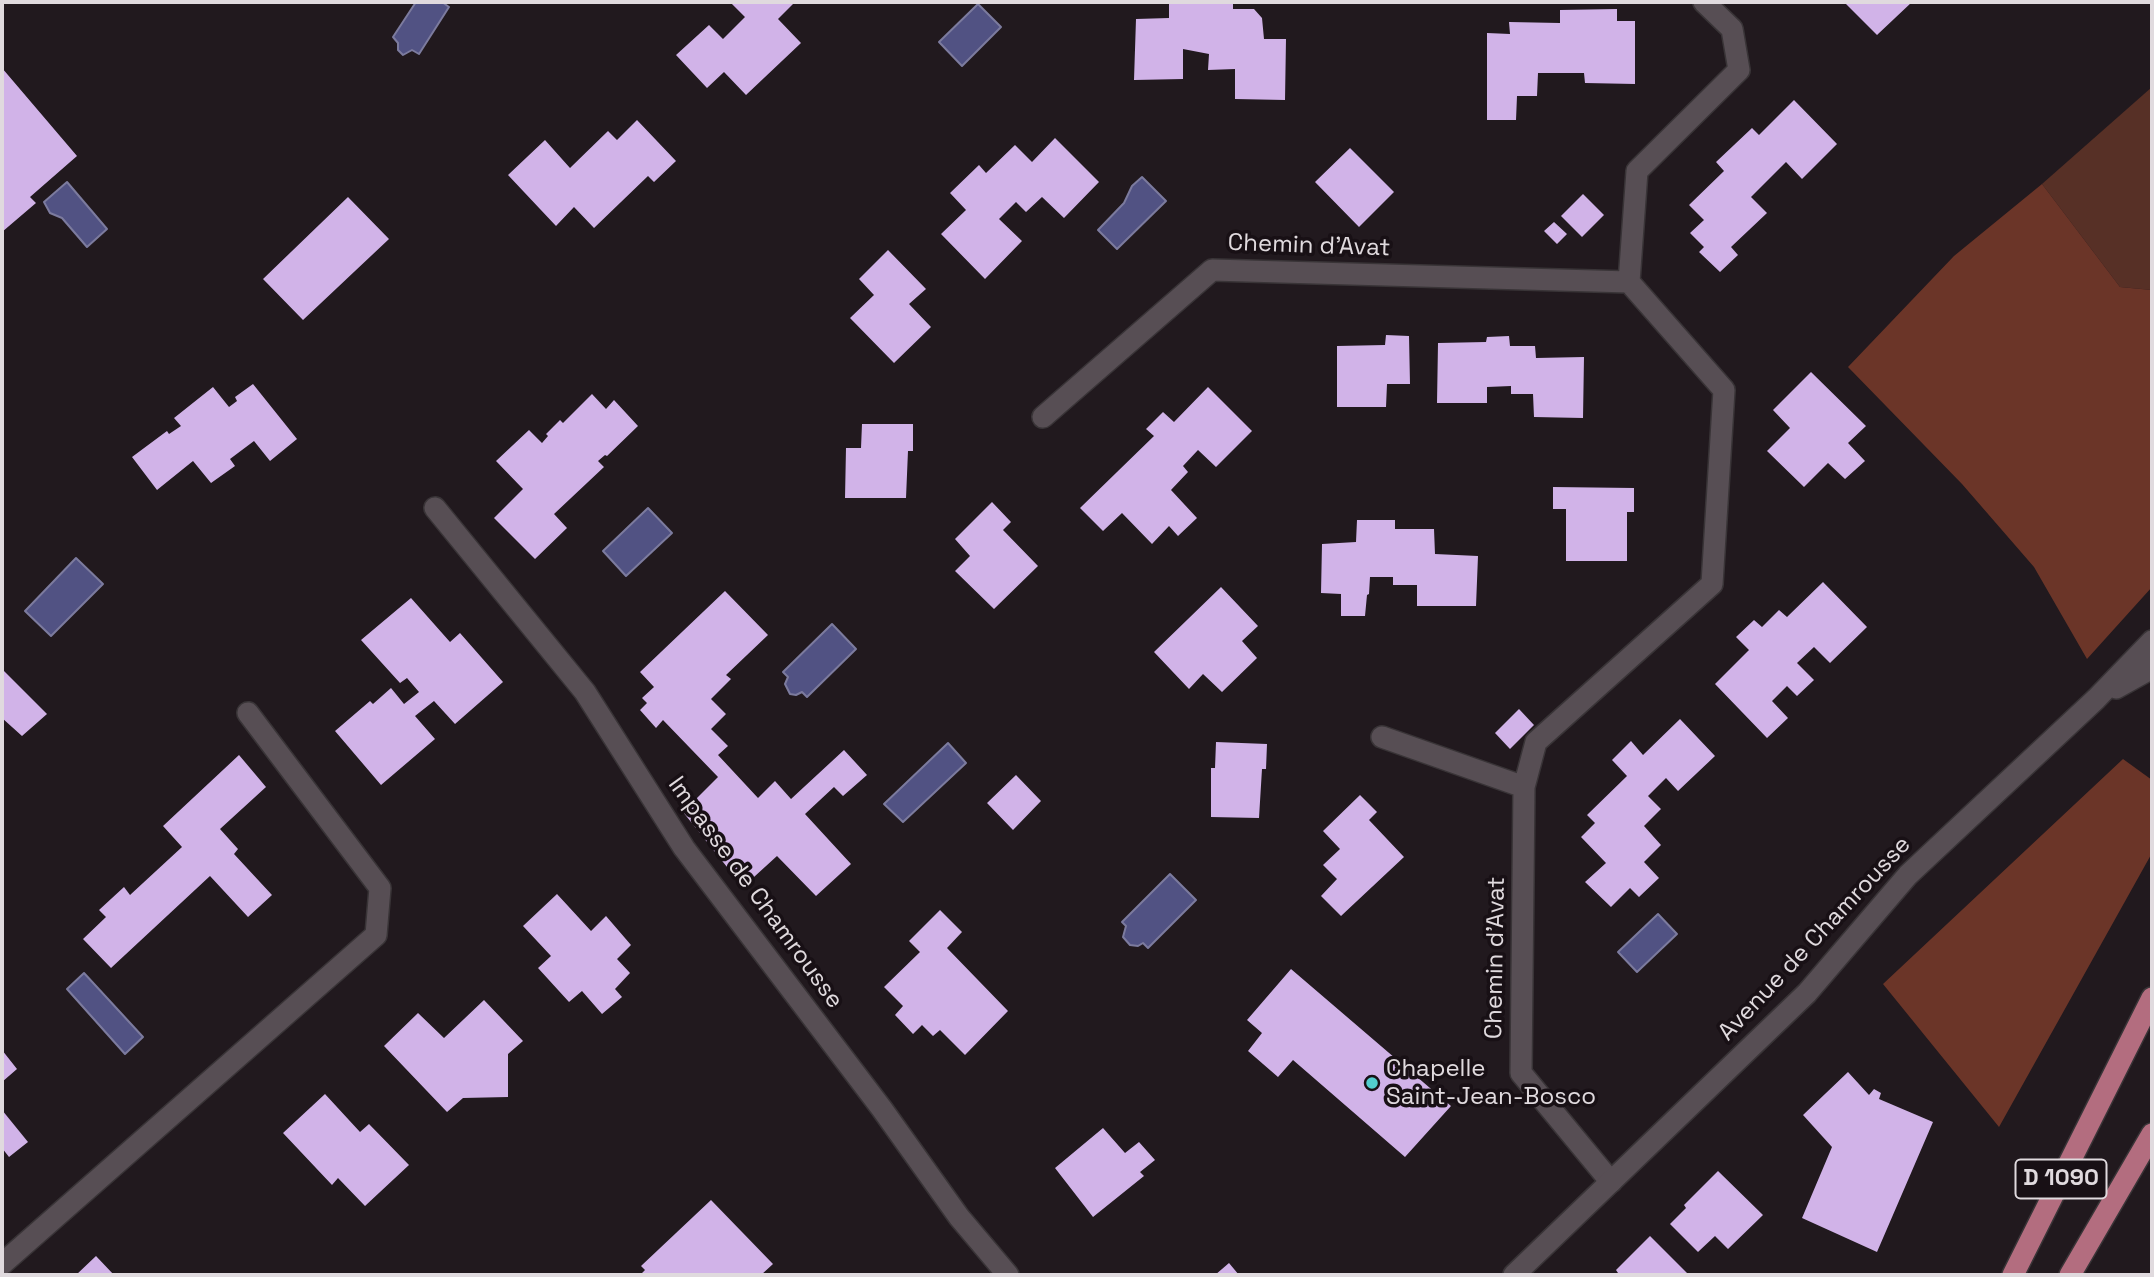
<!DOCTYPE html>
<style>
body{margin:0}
#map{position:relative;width:2154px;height:1277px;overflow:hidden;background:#21191e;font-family:"Space Grotesk",sans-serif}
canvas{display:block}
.frame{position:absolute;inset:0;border:4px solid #e0dade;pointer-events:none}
</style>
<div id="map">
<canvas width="2154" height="1277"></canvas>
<div class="frame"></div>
</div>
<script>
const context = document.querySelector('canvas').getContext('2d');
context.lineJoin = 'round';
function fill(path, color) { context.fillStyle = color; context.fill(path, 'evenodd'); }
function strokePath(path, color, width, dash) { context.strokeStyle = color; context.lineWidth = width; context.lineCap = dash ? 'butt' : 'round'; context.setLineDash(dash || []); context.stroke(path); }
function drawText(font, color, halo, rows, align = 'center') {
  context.font = font + ' "Space Grotesk",sans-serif'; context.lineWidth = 7; context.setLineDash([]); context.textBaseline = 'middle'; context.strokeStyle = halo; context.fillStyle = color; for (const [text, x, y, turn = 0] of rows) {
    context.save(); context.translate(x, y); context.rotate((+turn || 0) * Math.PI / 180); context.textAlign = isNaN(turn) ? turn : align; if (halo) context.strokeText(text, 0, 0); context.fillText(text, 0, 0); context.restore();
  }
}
fill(new Path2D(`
 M2152,87V290L2120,287L2042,184Z`), '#573026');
fill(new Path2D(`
 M2042,184L2120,287L2152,290V587L2087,659L2034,567L1962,484L1848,367L1954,256Z
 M2123,759L2152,780V853L1999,1127L1883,984Z`), '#6b3528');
const water = new Path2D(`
 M416,2H442L449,7L419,54L412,50L403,55L398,50V43L393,37Z
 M978,4L1001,27L962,66L939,42Z
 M1142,177L1166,201L1117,249L1098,230L1124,203L1132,186Z
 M67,182L107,229L87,247L62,218L50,213L44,202Z
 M648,508L672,533L626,576L603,551Z
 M76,558L103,584L51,636L25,611Z
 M832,624L856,649L807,697L802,692L796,695L790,694L785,684L788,677L783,672Z
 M948,743L966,763L903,822L884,804Z
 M1170,874L1196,900L1148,948L1143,943L1138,946L1130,945L1123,937L1126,926L1122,922Z
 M1658,914L1677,934L1637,972L1618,952Z
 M84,973L143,1037L125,1054L67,989Z`);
fill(water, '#515283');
strokePath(water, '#7c7b9e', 2);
fill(new Path2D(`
 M730,2H793L794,3L778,19L801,43L746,95L724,72L707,88L676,55L709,25L723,39L745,17Z
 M1169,2H1233V9H1254L1262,18L1264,39H1286L1285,100L1235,99V69L1208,70L1209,54L1183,49V79L1134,80L1136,19L1169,18Z
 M1844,2H1912L1877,35Z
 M1617,9V21H1635V84L1585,83L1584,73H1538L1537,96H1517L1516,120H1487V33L1510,34L1509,22L1560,23V10Z
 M2,68L77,156L30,197L36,203L2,232Z
 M1794,100L1837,144L1802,179L1786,162L1751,197L1767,213L1731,247L1738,255L1720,272L1699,252L1704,247L1690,233L1704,220L1689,205L1724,171L1716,162L1752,128L1759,135Z
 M637,120L676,161L654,182L648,176L594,228L574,207L556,226L508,175L545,140L570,168L608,131L617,140Z
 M1055,138L1099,182L1064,218L1042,197L1026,212L1016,202L999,219L1022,241L985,279L941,234L966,210L950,193L979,165L986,173L1015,145L1032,162Z
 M1350,148L1394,192L1359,227L1315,182Z
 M1583,194L1604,215L1582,237L1561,216Z
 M348,197L389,239L303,320L263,279Z
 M1554,222L1567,234L1557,244L1544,231Z
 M888,250L926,289L909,304L931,327L894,363L850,318L874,295L859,279Z
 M1386,335L1409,336L1410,384H1387L1386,407H1337V346L1385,345Z
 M1509,336L1510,346H1535L1536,358L1584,357L1583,418L1534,417L1533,394H1511V386L1487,387V403H1437L1438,343L1486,342L1487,337Z
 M1811,372L1866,426L1848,443L1865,461L1845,479L1828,463L1804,487L1767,451L1790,428L1773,410Z
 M253,384L297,439L270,461L254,441L230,459L235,466L211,483L193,461L157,490L132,457L167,431L169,434L181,426L174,418L213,387L229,407L237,401L235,397Z
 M1208,387L1252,431L1216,467L1198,450L1183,466L1188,472L1171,490L1197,518L1178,536L1169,526L1152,544L1122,513L1103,531L1080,508L1154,436L1146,429L1163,412L1174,422Z
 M592,394L606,409L614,400L638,426L607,456L605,455L598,461L604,467L554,514L567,528L535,559L494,518L523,489L496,461L529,430L542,443L548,436L546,434L560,420L563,423Z
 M862,424H913V451H908L906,498H845L846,448H861Z
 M1553,487L1634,488V512H1627V561H1566V509H1553Z
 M992,502L1011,522L1003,530L1038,566L994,609L955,571L970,556L955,539Z
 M1357,520H1395V529H1434L1435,554L1478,556L1476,606H1417V585H1393V577H1370L1369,594L1367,595L1365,616H1341V594L1321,593L1322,544L1356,542Z
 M1823,582L1867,627L1830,663L1814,647L1797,663L1814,680L1797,696L1787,686L1772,701L1788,718L1767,738L1715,684L1749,650L1736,637L1754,620L1762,627L1779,610L1787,617Z
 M1221,587L1258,626L1242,641L1257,658L1222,692L1203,674L1189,689L1154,652Z
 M725,591L768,635L726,675L731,679L711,699L726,714L711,729L728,746L718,755L758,798L775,781L791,799L844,750L867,775L843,796L834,787L805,814L851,864L816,896L777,856L743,887L683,812L718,777L663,720L656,728L640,710L647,703L642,698L654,687L640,672Z
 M411,598L450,642L460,633L503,682L455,724L434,701L415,716L435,739L381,785L335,731L370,701L373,704L391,688L404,704L419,692L407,678L400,683L361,640Z
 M2,669L47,714L22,736L2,718Z
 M1519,709L1534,725L1510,749L1495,733Z
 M1680,719L1715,756L1678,791L1666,778L1648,796L1661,809L1644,826L1661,845L1644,862L1659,878L1639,897L1630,888L1611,907L1585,882L1606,863L1581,837L1595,823L1587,815L1627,776L1612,760L1631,741L1643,755Z
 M1216,742L1267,744L1266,769H1262L1259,818L1211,817V768H1215Z
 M239,755L266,787L220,829L238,849L234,854L272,895L248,917L210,876L111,968L83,939L106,917L99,910L124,887L130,895L182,847L163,826Z
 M1016,775L1041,801L1013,830L987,803Z
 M1360,795L1377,812L1369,820L1404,857L1341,916L1321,896L1337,879L1323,865L1340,849L1323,831Z
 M557,894L591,931L606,916L631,945L617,959L630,973L615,989L622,997L602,1014L582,991L569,1002L538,968L551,956L523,926Z
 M940,910L962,932L947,948L1008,1011L965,1055L940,1030L933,1036L922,1025L913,1034L895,1015L903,1006L884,987L920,952L909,941Z
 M1291,969L1451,1106L1405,1157L1293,1060L1278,1077L1248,1051L1262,1033L1247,1020Z
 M484,1000L523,1041L508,1054V1097L463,1098L447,1112L384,1046L418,1013L444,1038Z
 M2,1050L17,1069L2,1082Z
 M1848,1072L1869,1095L1874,1089L1881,1093L1879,1099L1933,1122L1877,1252L1802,1218L1832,1147L1803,1115Z
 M325,1094L360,1132L369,1124L409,1165L365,1206L338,1178L332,1185L283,1133Z
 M2,1110L28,1142L9,1157L2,1148Z
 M1103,1128L1125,1153L1139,1142L1155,1160L1140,1172L1144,1176L1093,1217L1055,1168Z
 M1718,1171L1763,1215L1728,1249L1715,1236L1698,1252L1670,1224L1686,1208L1684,1205Z
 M711,1200L773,1264L761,1275H640L645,1270L641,1266Z
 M1650,1236L1689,1275H1616L1618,1273L1616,1270Z
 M96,1256L114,1275H76Z
 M1229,1263L1239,1275H1215Z`), '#d1b3e8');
const street = new Path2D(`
 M1629,282L1637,171L1739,70L1732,29L1704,2
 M1043,417L1212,270L1629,282L1724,390L1712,584L1536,742L1524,787L1521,1073L1611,1182
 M435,508L585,692L684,848L882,1109L959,1217L1008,1275
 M1382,737L1524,787
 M2,1264L376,935L380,888L248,713`);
const secondary = new Path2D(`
 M2116,688L2152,668
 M1514,1275L1807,993L1908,875L2096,699L2152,641`);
const primary = new Path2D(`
 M2013,1275L2152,998
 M2070,1275L2152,1134`);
strokePath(street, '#393437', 24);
strokePath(secondary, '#393437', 24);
strokePath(primary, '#393437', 24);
strokePath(street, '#574e54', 21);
strokePath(secondary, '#574e54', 21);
strokePath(primary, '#b36d7f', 21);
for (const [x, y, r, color] of [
 [1372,1083,7,"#52cdce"]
]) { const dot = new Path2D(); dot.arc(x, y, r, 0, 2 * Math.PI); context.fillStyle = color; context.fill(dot); strokePath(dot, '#181015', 2.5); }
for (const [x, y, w] of [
 [2061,1179,91]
]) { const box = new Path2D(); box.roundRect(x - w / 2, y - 19.5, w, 39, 5); context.fillStyle = '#181015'; context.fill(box); strokePath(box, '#e0dade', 2); }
drawText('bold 23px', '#e0dade', null, [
 ["D 1090",2061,1179]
]);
drawText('24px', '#e0dade', '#181015', [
 ["Chemin d'Avat",1309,246,2],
 ["Impasse de Chamrousse",755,893,54],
 ["Avenue de Chamrousse",1815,939,-47],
 ["Chemin d'Avat",1496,958,-89]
]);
drawText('24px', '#e0dade', '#181015', [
 ["Chapelle",1386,1069],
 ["Saint-Jean-Bosco",1386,1097]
], 'left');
</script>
